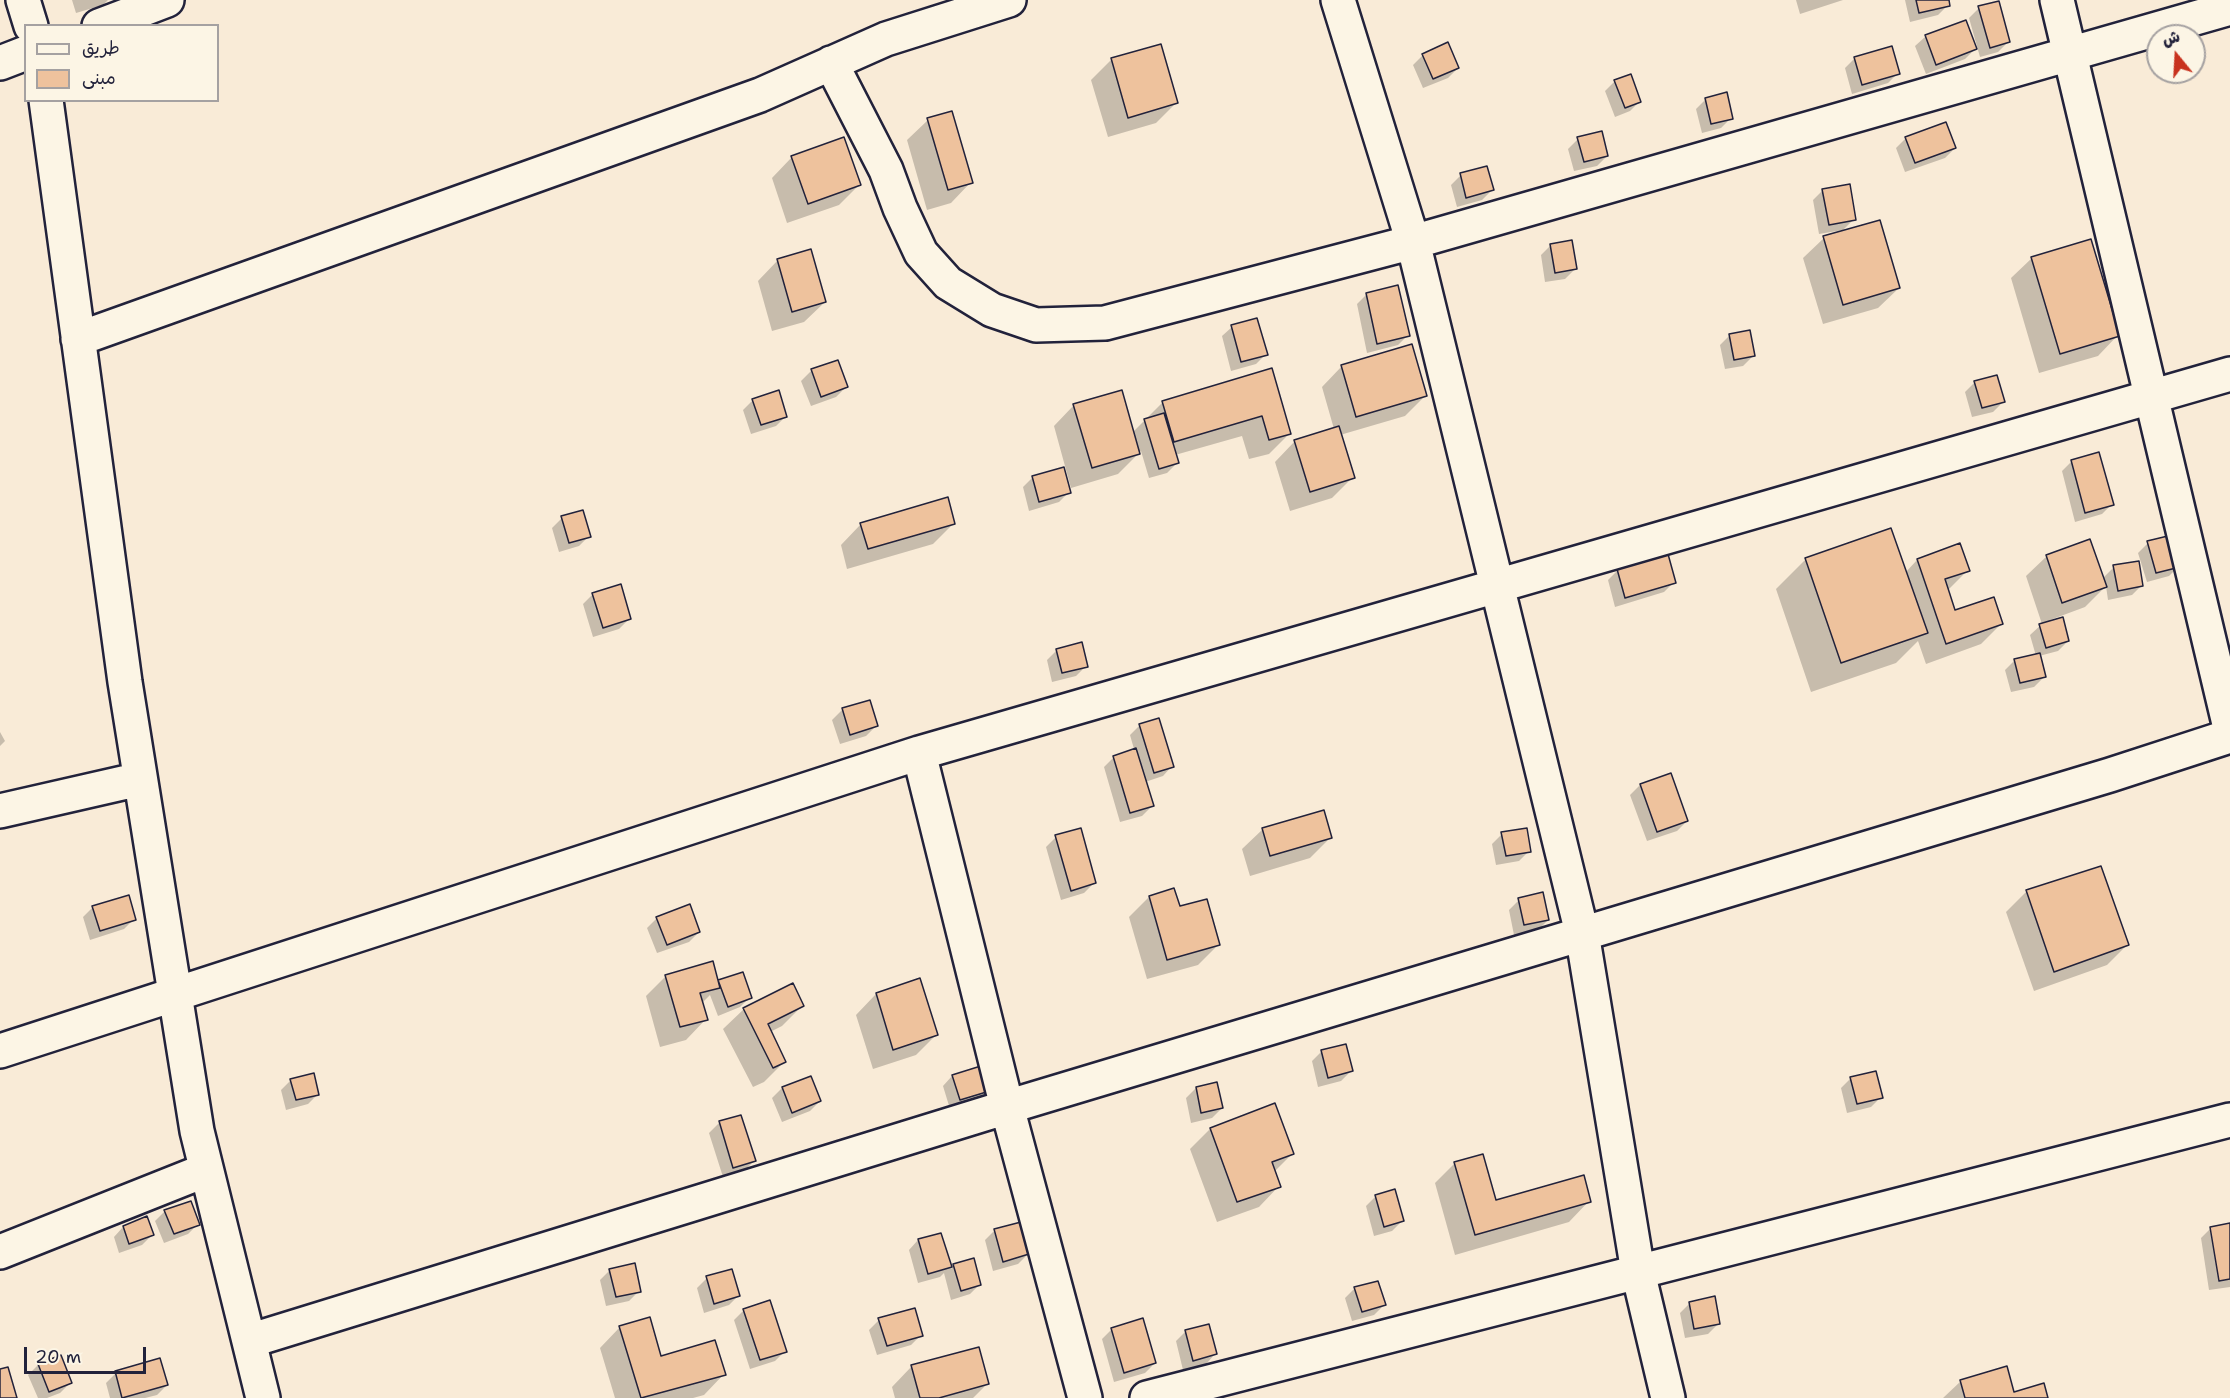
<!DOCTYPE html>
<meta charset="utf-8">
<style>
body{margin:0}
#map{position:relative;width:2230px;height:1398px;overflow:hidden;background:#f9ebd7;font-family:"Shantell Sans","Playpen Sans Arabic",sans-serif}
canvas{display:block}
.legend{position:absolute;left:24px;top:24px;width:195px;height:78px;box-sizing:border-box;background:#fcf5e5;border:2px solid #a5a1a1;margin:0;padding:8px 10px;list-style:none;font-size:18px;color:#22223b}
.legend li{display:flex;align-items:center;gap:12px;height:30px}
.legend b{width:30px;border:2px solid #a5a1a1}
.north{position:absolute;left:2146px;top:24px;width:60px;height:60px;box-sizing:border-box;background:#fcf5e5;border:2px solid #a5a1a1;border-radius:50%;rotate:342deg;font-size:16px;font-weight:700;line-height:24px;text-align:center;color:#22223b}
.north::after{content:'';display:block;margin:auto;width:21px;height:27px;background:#c8321e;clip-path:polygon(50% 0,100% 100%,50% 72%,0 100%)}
.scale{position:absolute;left:24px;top:1347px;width:122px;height:27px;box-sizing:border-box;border:3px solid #22223b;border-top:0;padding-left:8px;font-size:18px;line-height:21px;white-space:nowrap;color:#22223b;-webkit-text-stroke:4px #fcf5e5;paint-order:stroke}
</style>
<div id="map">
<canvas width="2230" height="1398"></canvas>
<ul class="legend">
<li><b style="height:8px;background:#fcf5e5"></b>طريق</li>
<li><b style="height:16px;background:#eec29d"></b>مبنى</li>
</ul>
<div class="north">ش</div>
<div class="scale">20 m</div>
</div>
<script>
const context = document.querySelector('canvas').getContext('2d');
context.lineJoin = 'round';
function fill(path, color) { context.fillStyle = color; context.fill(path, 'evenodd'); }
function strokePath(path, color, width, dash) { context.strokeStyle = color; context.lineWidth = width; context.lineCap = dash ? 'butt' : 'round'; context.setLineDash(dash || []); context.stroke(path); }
fill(new Path2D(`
 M72,0H108L103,5L76,13Z
 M1796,0H1843L1800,14Z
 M1905,0H1947L1948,5L1938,15L1910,22Z
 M1979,8L2008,42L1998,52L1980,57L1969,18Z
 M1965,22L1975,49L1965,59L1926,74L1915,46L1925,37Z
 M1423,55L1458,68L1448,78L1423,88L1413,65Z
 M1855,58L1898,73L1888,83L1852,94L1845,68Z
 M1112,59L1176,103L1156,123L1108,137L1091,80Z
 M1615,81L1640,101L1630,111L1615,117L1605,91Z
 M1706,99L1731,118L1721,128L1702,133L1696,109Z
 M928,120L971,182L951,203L927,210L907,140Z
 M1906,138L1955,148L1945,158L1905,172L1896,148Z
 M1578,139L1607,156L1597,166L1574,171L1568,149Z
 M792,157L859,185L839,205L787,223L772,178Z
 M1461,175L1492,190L1482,200L1457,207L1451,185Z
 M1823,190L1854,219L1843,230L1819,234L1813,200Z
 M1824,238L1899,288L1878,308L1823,324L1803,258Z
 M1551,245L1575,269L1565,279L1545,282L1541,255Z
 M2032,258L2118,335L2098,356L2039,373L2011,278Z
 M778,260L825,302L804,322L772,331L758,281Z
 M1367,294L1408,335L1398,345L1367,353L1357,304Z
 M1232,327L1266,354L1256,364L1231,371L1222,336Z
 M1730,335L1753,356L1743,366L1725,369L1720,345Z
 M837,362L846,387L836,397L811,406L801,381L811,371Z
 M1342,366L1425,396L1405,416L1340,435L1353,477L1332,498L1290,511L1275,462L1295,441L1334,429L1322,387Z
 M1271,370L1289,434L1269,454L1249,459L1242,436L1175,455L1177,463L1167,473L1149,478L1141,451L1118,474L1071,488L1054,426L1074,405L1133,432L1163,402Z
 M1975,382L2003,402L1993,412L1972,417L1965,392Z
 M753,400L786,416L776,426L751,434L743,410Z
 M2072,461L2112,504L2102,514L2075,522L2062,471Z
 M1033,477L1069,492L1059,502L1029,511L1023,487Z
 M562,518L589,536L579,546L559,552L552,528Z
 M861,524H953L933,544L847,569L841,545Z
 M2148,543L2179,566L2169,576L2147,582L2138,553Z
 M1959,545L1968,570L1947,591L1954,611L2001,624L1981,644L1926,664L1918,641L1896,663L1811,692L1776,589L1806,559L1905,573L1917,560Z
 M2047,556L2102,579L2114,567L2142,585L2132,595L2108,600L2106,586L2085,607L2050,620L2068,641L2058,651L2039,656L2044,677L2034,687L2011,692L2005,670L2015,660L2036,656L2030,635L2042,624L2026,576Z
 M1617,571L1674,582L1664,592L1615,607L1608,580Z
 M593,594L629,619L619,629L593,637L583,604Z
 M1057,650L1086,666L1076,676L1052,682L1047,660Z
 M869,702L876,726L866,736L840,744L832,720L842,710Z
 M1140,725L1172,766L1163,776L1145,782L1152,806L1142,816L1120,822L1104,767L1114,757L1134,749L1130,735Z
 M0,732L5,741L0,746Z
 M1640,785L1687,821L1677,831L1647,841L1630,795Z
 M1263,829L1330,838L1310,858L1250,876L1242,849Z
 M1502,834L1529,851L1519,861L1496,865L1492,844Z
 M1056,837L1094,883L1084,893L1061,900L1046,847Z
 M2100,868L2127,945L2107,965L2034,991L2006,912L2026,892Z
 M1149,897L1179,908L1219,944L1198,965L1147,979L1129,917Z
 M1519,900L1548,920L1538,930L1514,935L1509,910Z
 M93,907L134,919L124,929L90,940L83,917Z
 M657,918L699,932L689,942L657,953L647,928Z
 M666,976L717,983L719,982L750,997L740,1007L718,1016L710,995L701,1004L706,1019L686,1040L660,1047L646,996Z
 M876,994L936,1035L916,1055L873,1069L856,1015Z
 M802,1006L782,1026L770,1032L784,1062L764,1082L753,1087L723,1029L744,1009Z
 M1322,1051L1351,1071L1341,1081L1318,1087L1312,1061Z
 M952,1076L991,1090L981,1100L950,1109L943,1086Z
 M1851,1078L1881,1097L1871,1107L1847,1113L1841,1088Z
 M291,1080L318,1094L308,1104L286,1110L281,1090Z
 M782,1088L820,1101L810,1111L782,1122L772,1098Z
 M1196,1088L1222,1108L1212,1118L1191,1123L1186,1098Z
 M740,1116L754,1161L744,1171L723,1177L709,1133L719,1123Z
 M1210,1129L1292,1154L1274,1172L1279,1186L1259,1207L1217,1222L1190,1149Z
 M1455,1163L1495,1202L1589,1201L1569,1222L1455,1255L1435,1183Z
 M1376,1196L1402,1221L1392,1231L1374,1236L1366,1206Z
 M165,1211L198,1224L188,1234L164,1243L155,1221Z
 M2230,1225V1287L2209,1290L2201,1238L2211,1228Z
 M123,1227L152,1235L142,1245L119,1253L114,1237Z
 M995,1230L1028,1254L1018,1264L993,1271L985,1240Z
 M940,1234L951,1269L954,1265L980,1284L970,1294L951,1300L944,1273L940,1277L918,1283L909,1250L918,1240Z
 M610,1270L639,1291L629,1301L606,1306L600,1280Z
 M707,1278L739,1295L729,1305L704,1313L697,1288Z
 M1355,1288L1384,1305L1374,1315L1352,1321L1345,1298Z
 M1690,1303L1718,1324L1708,1334L1685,1338L1680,1313Z
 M744,1310L785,1351L775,1361L750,1369L734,1320Z
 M879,1320L921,1335L911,1345L877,1355L869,1330Z
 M620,1327L660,1358L724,1374L704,1395L693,1398H615L600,1348Z
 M1112,1329L1155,1363L1145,1373L1114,1382L1102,1339Z
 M1186,1331L1215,1354L1206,1364L1183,1370L1176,1341Z
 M38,1365L70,1383L60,1393L47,1398H38L28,1375Z
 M912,1366L987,1384L973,1398H895L892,1387Z
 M116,1373L167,1385L157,1395L145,1398H110L106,1383Z
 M1961,1381L2013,1394L2047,1398H1943Z`), '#0003');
const building = new Path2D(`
 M1916,0H1949L1950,6L1919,13Z
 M1999,1L2010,42L1990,48L1978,6Z
 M1966,20L1977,49L1936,65L1925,35Z
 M1448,42L1459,68L1433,79L1422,54Z
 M1161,44L1178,103L1128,118L1111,58Z
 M1892,46L1900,74L1862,85L1854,57Z
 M1631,74L1641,102L1625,108L1614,80Z
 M1727,92L1733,119L1711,124L1705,98Z
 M952,111L973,183L948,190L927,118Z
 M1946,122L1956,148L1915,163L1905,137Z
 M1602,131L1608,156L1584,162L1577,137Z
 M844,137L861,185L808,204L791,156Z
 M1487,166L1494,190L1466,198L1460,173Z
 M1850,184L1856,220L1829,225L1822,189Z
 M1880,220L1900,288L1843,305L1823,236Z
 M2091,239L2120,336L2060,354L2031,257Z
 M1572,240L1577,269L1555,273L1550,244Z
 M811,249L826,302L792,312L777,259Z
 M1398,285L1410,336L1377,344L1366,293Z
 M1257,318L1268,355L1241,362L1231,325Z
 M1750,330L1755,356L1734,360L1729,334Z
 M1412,344L1427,396L1356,417L1341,365Z
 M838,360L848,387L821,397L811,369Z
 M1272,368L1291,434L1269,440L1262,416L1174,442L1162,401Z
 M1997,375L2005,402L1982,408L1974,381Z
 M779,390L787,417L761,425L752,399Z
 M1122,390L1140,454L1092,468L1073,404Z
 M1164,413L1179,463L1159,469L1144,419Z
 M1339,426L1355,478L1310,492L1294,440Z
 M2099,452L2114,505L2085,513L2071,460Z
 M1064,467L1071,493L1039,502L1032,476Z
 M948,497L955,524L868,549L860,523Z
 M583,510L591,537L569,543L561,516Z
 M1891,528L1928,633L1841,663L1805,558Z
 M2172,535L2180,567L2156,573L2147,541Z
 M2090,539L2107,587L2062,603L2046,555Z
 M1960,543L1970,571L1945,579L1955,610L1994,597L2003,624L1946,644L1917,559Z
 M1668,554L1676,583L1625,598L1617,569Z
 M2139,561L2143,586L2118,591L2113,565Z
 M621,584L631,619L603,628L592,593Z
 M2063,617L2069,641L2046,648L2039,624Z
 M1082,642L1088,667L1062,673L1056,649Z
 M2040,653L2046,677L2020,683L2014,659Z
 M870,700L878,726L850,735L842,708Z
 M1159,718L1174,767L1154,773L1139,724Z
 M1136,748L1154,806L1130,813L1113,756Z
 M1671,773L1688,821L1657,832L1640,784Z
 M1324,810L1332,838L1270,856L1262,828Z
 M1081,828L1096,883L1071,891L1055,835Z
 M1527,828L1531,852L1506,856L1501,832Z
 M2101,866L2129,945L2054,972L2026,890Z
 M1174,888L1180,906L1207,899L1220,945L1167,960L1149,896Z
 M1543,892L1549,920L1524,925L1518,898Z
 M129,895L136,920L100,931L92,906Z
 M690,904L700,932L667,945L656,917Z
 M713,961L720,988L700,993L708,1020L680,1027L665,975Z
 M743,972L752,998L728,1007L718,980Z
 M920,978L938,1035L893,1050L876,993Z
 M793,983L804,1006L768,1024L786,1062L773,1068L743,1008Z
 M1346,1044L1353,1071L1328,1078L1321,1050Z
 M984,1065L993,1090L960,1100L952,1075Z
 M1876,1071L1883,1098L1857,1104L1850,1077Z
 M314,1073L319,1095L296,1100L290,1079Z
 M811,1076L821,1101L792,1113L782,1087Z
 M1217,1082L1223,1108L1201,1113L1196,1087Z
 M1275,1103L1294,1154L1272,1162L1281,1187L1237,1202L1210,1128Z
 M741,1115L756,1161L733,1168L719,1121Z
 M1483,1154L1496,1200L1584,1175L1591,1202L1475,1235L1454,1162Z
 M1395,1189L1404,1221L1384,1227L1375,1195Z
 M191,1201L200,1225L174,1234L164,1210Z
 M147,1216L154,1235L129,1244L123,1226Z
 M1021,1222L1029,1254L1003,1262L994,1229Z
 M2230,1223V1279L2219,1281L2210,1227Z
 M941,1233L952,1267L928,1274L918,1239Z
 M974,1258L981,1285L961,1291L953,1264Z
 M635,1263L641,1292L616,1297L609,1269Z
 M732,1269L740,1296L714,1304L706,1276Z
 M1378,1281L1386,1305L1362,1312L1354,1287Z
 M1715,1296L1720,1324L1694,1329L1689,1302Z
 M770,1300L787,1352L760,1360L743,1309Z
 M915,1308L923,1336L887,1346L878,1318Z
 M650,1317L661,1356L715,1340L726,1375L641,1398L619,1326Z
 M1143,1318L1156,1363L1124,1373L1111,1328Z
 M1209,1324L1217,1354L1193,1361L1185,1330Z
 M979,1347L989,1384L939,1398H920L911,1365Z
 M61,1355L72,1383L49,1392L38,1364Z
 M160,1358L168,1385L122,1398L115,1371Z
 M2007,1366L2014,1392L2044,1383L2048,1398H1965L1960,1380Z
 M8,1367L17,1398H0V1369Z`);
fill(building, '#eec29d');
strokePath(building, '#22223b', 1.5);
const minor = new Path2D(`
 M23,0L31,26
 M1338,0L1413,242L1582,933L1638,1272L1668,1398
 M2057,0L2230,728
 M99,26L167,0
 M0,63L26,53
 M831,63L886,170L900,208L921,253L948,283L992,310L1036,325L1105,323L1413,242L2230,8
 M46,100L125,682L197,1131L263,1398
 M78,339L760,95L886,39L1009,0
 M919,753L1007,1107L1085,1398
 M0,811L140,779
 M0,1051L919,753L2230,374
 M0,1252L206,1170
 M249,1341L1007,1107L2110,775L2230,736
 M1147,1398L2230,1120`);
strokePath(minor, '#22223b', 38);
strokePath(minor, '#fcf5e5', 33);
</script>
